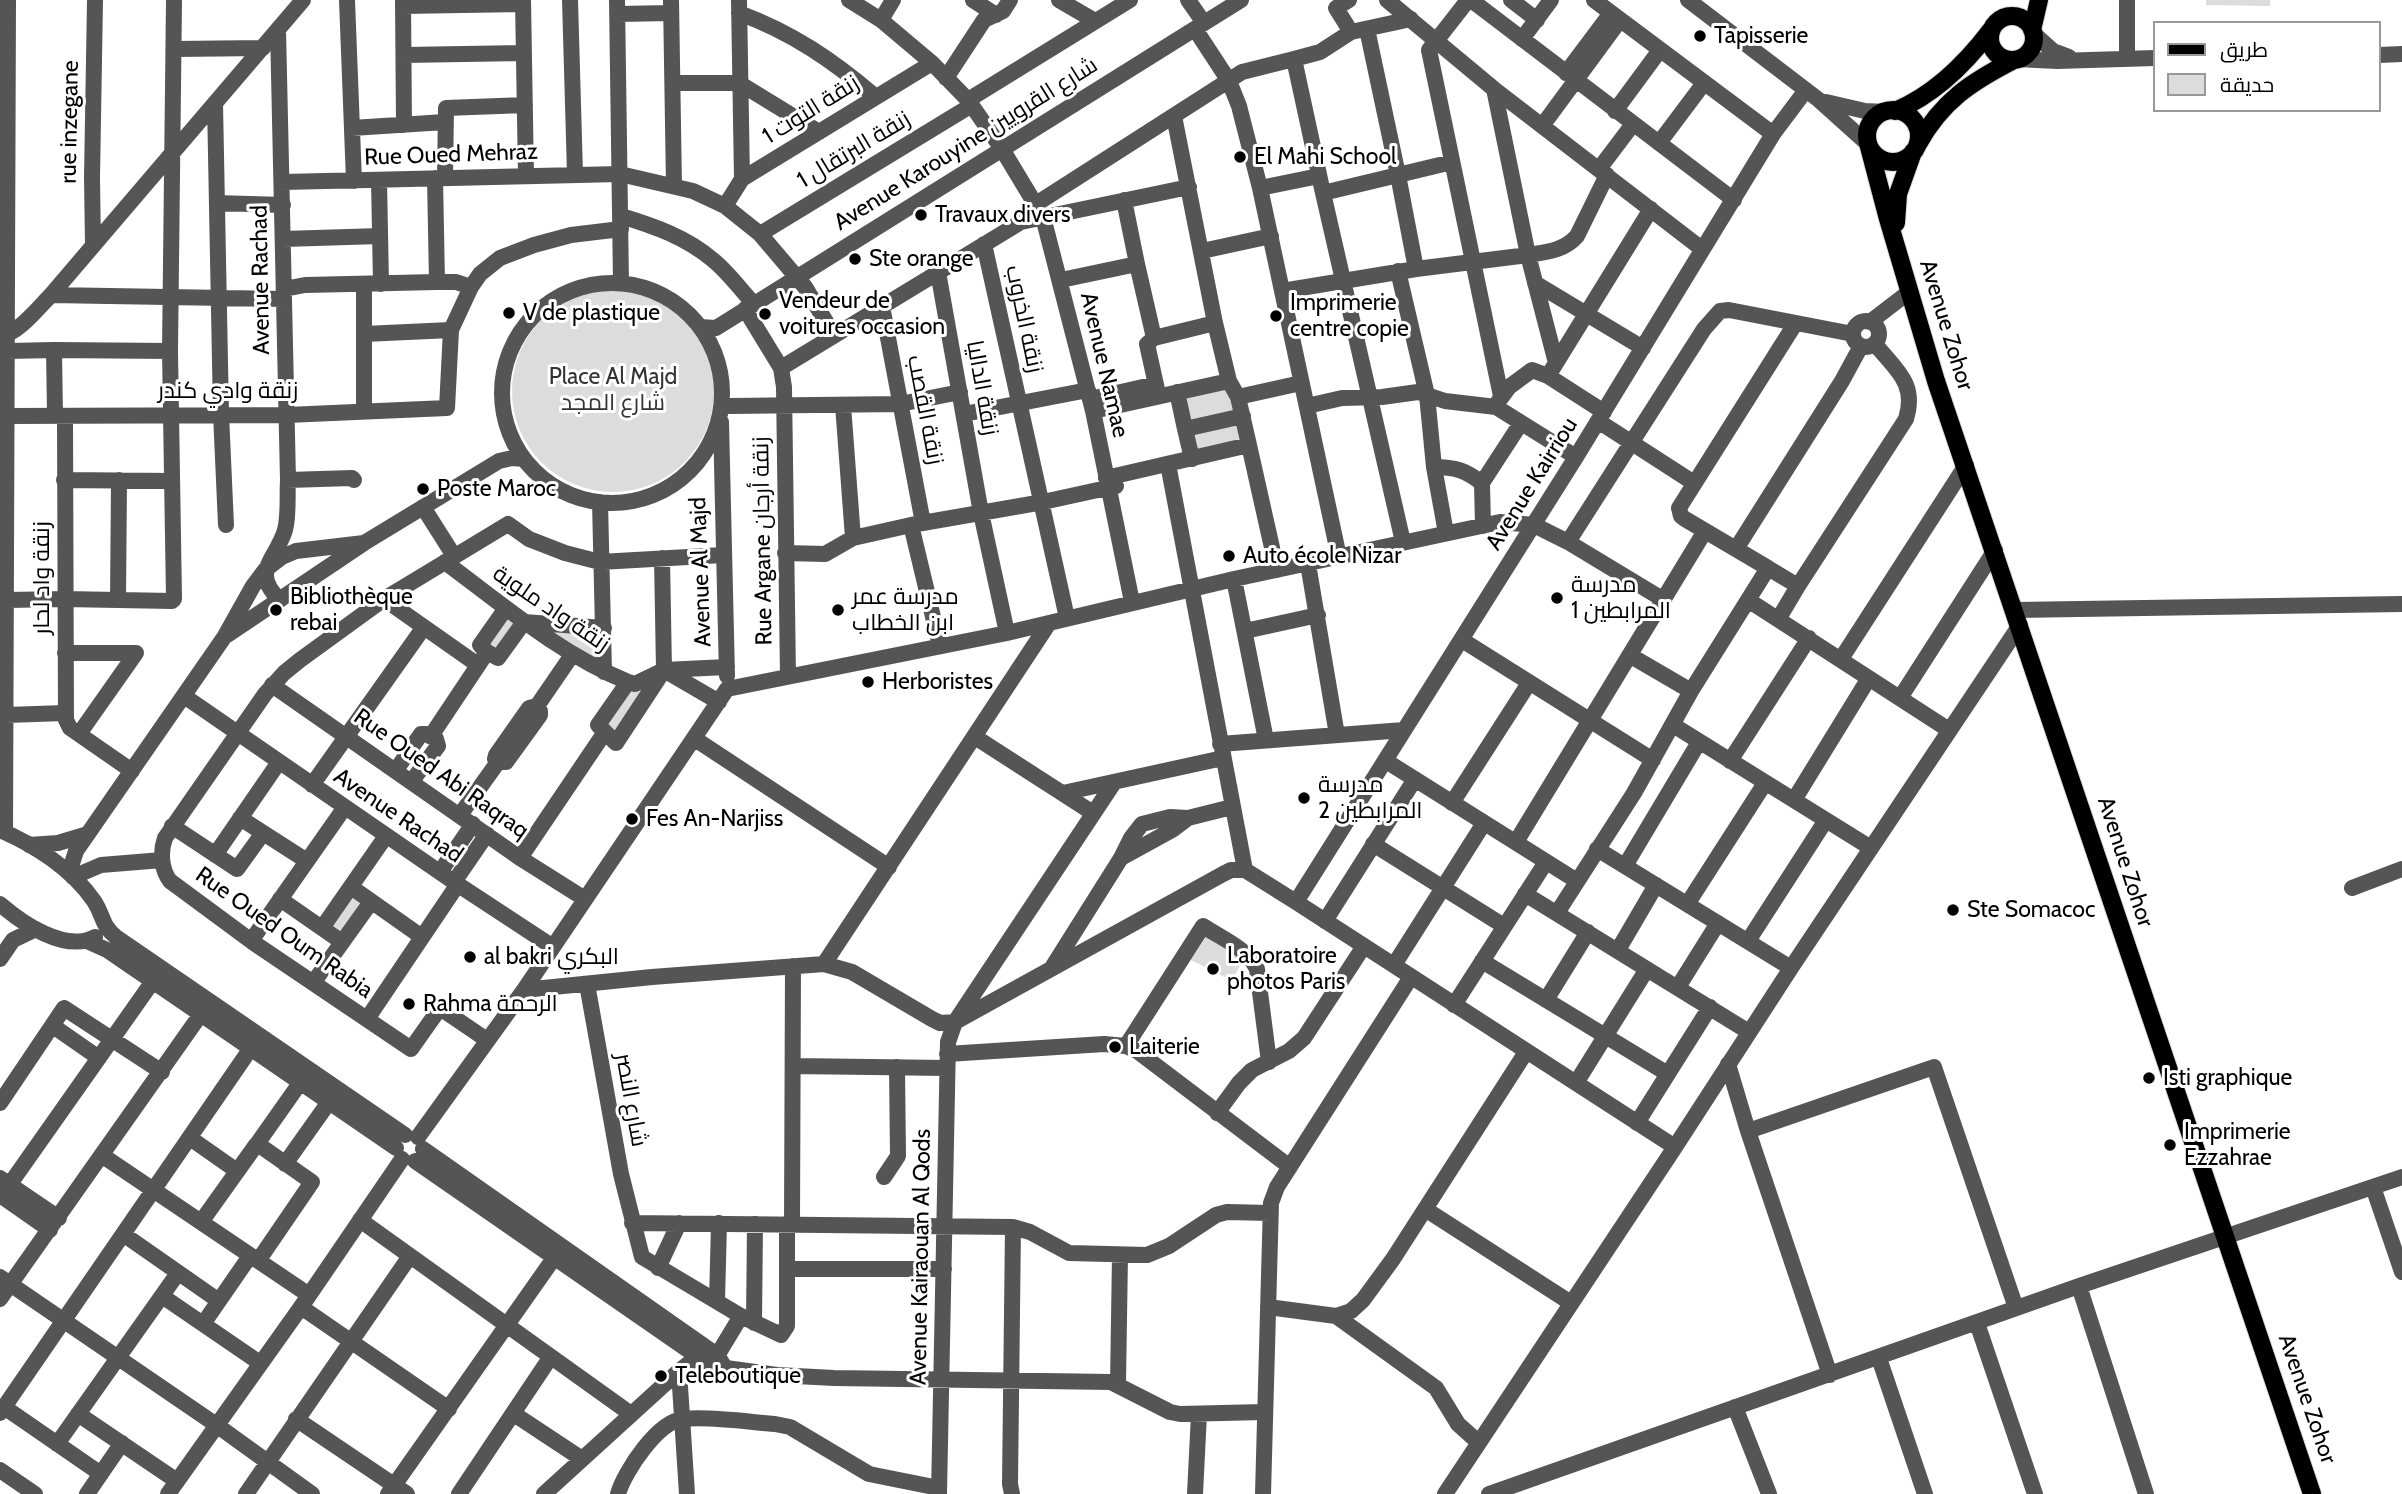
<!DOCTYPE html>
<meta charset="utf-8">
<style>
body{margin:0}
#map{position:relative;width:2402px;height:1494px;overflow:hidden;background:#fff;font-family:Cabin,Cairo,sans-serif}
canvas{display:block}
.legend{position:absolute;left:2153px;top:21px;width:228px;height:91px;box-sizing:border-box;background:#fff;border:2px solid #999;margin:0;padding:9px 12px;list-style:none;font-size:21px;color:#000}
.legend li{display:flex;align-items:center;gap:14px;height:35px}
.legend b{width:35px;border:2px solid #999}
</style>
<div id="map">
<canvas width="2402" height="1494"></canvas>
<ul class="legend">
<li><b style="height:9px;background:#000"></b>طريق</li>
<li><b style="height:19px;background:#dcdcdc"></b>حديقة</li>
</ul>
</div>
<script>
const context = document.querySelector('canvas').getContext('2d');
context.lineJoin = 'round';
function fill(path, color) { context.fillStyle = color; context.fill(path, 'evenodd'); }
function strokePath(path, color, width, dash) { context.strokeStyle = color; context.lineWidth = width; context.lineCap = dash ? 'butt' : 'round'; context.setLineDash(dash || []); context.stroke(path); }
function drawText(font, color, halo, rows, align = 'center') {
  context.font = font + ' Cabin,Cairo,sans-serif'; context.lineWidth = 6; context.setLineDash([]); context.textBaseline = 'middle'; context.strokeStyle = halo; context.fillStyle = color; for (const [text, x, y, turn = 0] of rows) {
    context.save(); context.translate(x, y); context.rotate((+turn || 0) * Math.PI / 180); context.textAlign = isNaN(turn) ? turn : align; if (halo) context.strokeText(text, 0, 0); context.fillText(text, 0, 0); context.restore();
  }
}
fill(new Path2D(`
 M2206,0H2270V6L2206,5Z
 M512 391a101 101 0 1 1 202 0a101 101 0 1 1-202 0Z
 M1229,381L1249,445L1192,459L1177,392Z
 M506,608L524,622L601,631L604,672L524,622L494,657L481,648Z
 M664,670L616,742L599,725L631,684Z
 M351,887L371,902L342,942L322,928Z
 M1210,931L1246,954L1232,981L1191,960Z`), '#dcdcdc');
const major = new Path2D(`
 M1990 38a22 22 0 1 1 44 0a22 22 0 1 1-44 0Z
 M2032,30L2039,0
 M1867 136a26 26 0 1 1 52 0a26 26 0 1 1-52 0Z
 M1895,111C1934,95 1966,63 1991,30
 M1918,144C1942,101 1971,82 2014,60
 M1869,147L1888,219L1936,381L2312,1494
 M1896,223L1898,194L1913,152`);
strokePath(major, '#dbdbdb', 20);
strokePath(new Path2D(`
 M347,0L354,181
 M403,0L404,125
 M523,0L526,176
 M570,0L575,174
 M617,0L621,283
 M671,0L674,186
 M739,0L742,179
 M849,0L881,20L932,63L968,100L1002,149L1043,217L1093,411L1132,602
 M973,0L996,15
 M1059,0L1095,21
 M1188,0L1204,23
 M1349,0L1336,8L1351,32L1411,19
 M1387,0L1494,89L1702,249
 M1468,0L1429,50L1501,396
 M1471,0L1734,200
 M1511,0L1537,20
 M1594,0L1773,134
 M1688,0L1819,100L1868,144
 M2127,0V58
 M403,6L523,4
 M739,13C793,33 832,60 876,97
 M618,14L671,13
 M881,20L893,0
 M278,29L288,480C287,495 289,515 285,530C276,560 250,572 280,600
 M1195,29L1229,81L1239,106L1260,188L1339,557
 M1351,32L1320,52L1294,59L1323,193L1398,175L1367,29
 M2033,33L2053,51L2069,57
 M1522,39L1551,0
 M175,49L263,48
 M404,55L524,53
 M2379,55L2402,54
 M2017,59L2057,61L2155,58
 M1566,73L1611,13
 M946,78L984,20L1003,11L1010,0
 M673,83H739L819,132
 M1494,89L1528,255C1546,252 1564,251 1577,236L1607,175
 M968,100L1130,0
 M1826,102L1865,111L1886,112
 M215,103L221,414L226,525
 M1615,111L1660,50
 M1542,126L1620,20
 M352,128L445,122
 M1659,143L1704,83
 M1599,169L1633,124
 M435,178L437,282
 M445,178L446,108L525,105
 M379,180L381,284
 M283,182L620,174L693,191L725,206L760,234L805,287L834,335
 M1260,188L1319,176
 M1323,193L1403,542
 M1124,200L1137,264
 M217,203L283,205
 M1036,204L1242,72L1294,59
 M725,206L742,179L932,63
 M621,216C654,226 686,237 713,260C728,272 740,289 754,304
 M760,234L972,105
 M283,239L380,236
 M984,244L1067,618
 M93,245L92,178L95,0
 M1202,251L1271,236
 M1416,269L1398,175L1452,162
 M1398,271L1427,395L1434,467C1455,467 1465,470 1482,483
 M938,272L981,513L1007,633
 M1061,280L1137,264L1154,338L1215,323
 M1535,283L1643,348
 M502 393a110 110 0 1 1 220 0a110 110 0 1 1-220 0Z
 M364,285V411
 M284,289L305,285L437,282H456L471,287
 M1282,291L1416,269L1528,255L1556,363
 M51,295L284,299
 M882,306L923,523
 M745,309L781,368
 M1853 334a13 13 0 1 1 26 0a13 13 0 1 1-26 0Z
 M1870,322L1909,292
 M700,327L716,328L1241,0
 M364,334L451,330
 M2,335C17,335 40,306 51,295L303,0
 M1154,338L1147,344L1158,394
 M8,351L54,350
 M1548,376L1651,209
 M1177,392L1185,429
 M1238,397L1301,383
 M1090,399L1156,384
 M1498,402L1509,387L1532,370L1548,376L1604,412
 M843,405L853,538
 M729,406L900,404L960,392
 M1307,406L1342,398L1382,397L1418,392L1445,401L1496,407L1576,457
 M1093,411L1229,381
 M964,414L1088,390
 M8,416L287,415L447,408L451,330L471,287L480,274L500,258L534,245L571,235L621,229
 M55,416L54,350L170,351
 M65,416L66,720L70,728L132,771
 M1598,421L1694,483
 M721,422L727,676
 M1249,445L1277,570
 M1192,459L1185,429L1243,416
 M1168,464L1245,870
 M1434,467L1446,533
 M1106,478L1249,445L1238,397L1229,381L1215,323L1174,116
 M64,480L171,481
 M288,480L352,478L354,480
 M600,502L604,672
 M423,507L454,556
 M911,525L940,646
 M1483,526L1482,483L1521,423
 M1568,542L1704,329L1720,311L1729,310L1853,334
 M1736,549L1842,381L1861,346
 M785,553L825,554L853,538L911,525L1043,502L1116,486
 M445,562C504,606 560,654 628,682L635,684L664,670L727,667
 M1308,564L1337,735
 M1768,568L1685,519L1681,516L1679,508L1795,324
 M1234,579L1266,740
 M1798,586L1906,419C1917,383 1896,370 1875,344
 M384,599L478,665
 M7,600L64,599L172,601L174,599L170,351L174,0
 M118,600L119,480
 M2015,610L2402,604
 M1779,618L1798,586L1768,568L1748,600L1949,730
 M1245,631L1318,615
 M227,635L364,543L499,461L512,458L524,459
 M1462,640L1653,760
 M487,652L498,658L524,622L604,628
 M65,653H136L79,734
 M1631,656L1691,691
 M1841,659L1966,465
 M664,670L719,702
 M788,676L784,387L781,368L1021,222L1189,187
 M628,682L598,725L616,743L664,670L662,558
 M272,685L520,858L585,899
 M727,689L1007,633L1234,579L1500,522L1534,525L1568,542L1664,600
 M184,696L454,882L553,947
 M1900,698L1995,550
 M6,715L65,713
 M1673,725L1871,848
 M431,736L487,652L480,645L506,608
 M975,737L1093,813
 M695,739L889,867
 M1220,744L1404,730
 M1386,761L1577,881
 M1730,761L1809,638
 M498,762L495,759L496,755L529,708L537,706
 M396,770L421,734H426L436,739L438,746L412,781
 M312,785L424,627
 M1063,793L1223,758
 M1794,800L1869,678
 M1452,803L1529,683
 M460,815L498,762H506L540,715V711L537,706L572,655
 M240,818L307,861
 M172,826L237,869L263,833
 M0,830C35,845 72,869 94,901C104,916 101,925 116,937L405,1135
 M5,832L8,0
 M1516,842L1705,531
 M1373,844L1504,926
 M29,845L58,843L88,834
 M1597,849L1791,968
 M215,855L279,762
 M520,858L605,732
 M1121,858L1172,830L1188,818
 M1625,866L1699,742
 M440,872L473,824
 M69,873L76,851L225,636L253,586L265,570L282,557L296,551L364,543
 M73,877L101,865L162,860
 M454,882L487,834
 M351,887L422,937
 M2352,888L2402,869
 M1525,894L1749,1032
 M280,899L342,942
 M1296,902L1576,457L1773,134L1806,90
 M1688,903L1765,783
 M0,904C22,923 65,953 95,937
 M1557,913L1634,793L1691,691L1748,600
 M1325,921L1415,779
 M322,928L386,836
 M87,941L107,950L396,1148
 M251,941L345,807
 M1748,941L1826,820
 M1618,950L1656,885
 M0,959L13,940L36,929
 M1482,961L1668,1074
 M824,964L1049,623
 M1394,965L1484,823
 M1053,966L1121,858L1131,838L1142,824L1170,817L1188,818L1232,807
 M313,983L371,902
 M587,984L621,1174L642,1257L741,1316L781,1335L787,1326V1224
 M1678,987L1718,923
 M524,990L652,977L824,964L852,972L932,1019L940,1023L955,1022L1223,874L1231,870H1245L1296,902L1675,1147
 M1546,1000L1588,932
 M1454,1005L1546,862
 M367,1019L458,884
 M53,1026L99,1058
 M487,1040L440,1008L411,1049L254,943L170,881C161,869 160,852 165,838L265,694L284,673L300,660L384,599L508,524L529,539L565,553L600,562L723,555
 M1126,1046L1203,926C1221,938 1248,949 1257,969L1269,1062
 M947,1054L1104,1044L1126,1046L1137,1051L1290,1167
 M1728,1064L1748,1131L1830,1375
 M793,1066L947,1068
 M1576,1083L1647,969
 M0,1103L64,1008L162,1072
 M1217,1113L1239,1083L1252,1070L1289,1051L1304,1038L1364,946
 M1637,1123L1710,1007
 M1748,1131L1934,1067L2016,1308
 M418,1137L524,990L727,689
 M190,1138L237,1171
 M257,1144L300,1083
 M423,1149L717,1355L726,1369
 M103,1156L309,1295
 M415,1161L711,1366L777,1375L834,1378L1111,1382L1170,1412L1180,1414L1264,1412
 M285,1164L329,1102
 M884,1177L898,1156L897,1067
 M0,1178L59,1218
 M10,1184L153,981
 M2373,1187L2402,1272
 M0,1195L50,1230
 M1425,1209L1571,1303
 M360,1220L631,1414
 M201,1222L256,1145H259L312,1182L258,1261
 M632,1223L1013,1227L1030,1232L1069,1253L1147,1255L1169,1246L1216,1215L1227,1212L1270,1213
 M792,1224L793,966
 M123,1234L219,1301
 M658,1268L679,1223
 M787,1269H944
 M0,1277L215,1424L312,1494
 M2079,1286L2146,1494
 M162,1296L260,1363
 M0,1299L201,1014
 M717,1301L719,1223
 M301,1307L449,1409
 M1268,1307L1336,1316L1351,1311L1363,1300L1393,1259L1526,1052
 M1336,1316L1436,1388L1458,1424L1478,1442
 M754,1323L755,1224
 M1977,1323L2035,1494
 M203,1324L250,1256
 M1879,1358L1925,1494
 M712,1364L741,1316
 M1118,1384L1120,1255
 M4,1407L101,1474
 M1735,1407L1769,1494
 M0,1413L251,1048
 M78,1414L177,1481
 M514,1414L582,1459
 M296,1419L407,1494
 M57,1444L178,1273
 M0,1470L35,1494
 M87,1494L122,1443
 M168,1494L301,1307L402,1159
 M246,1494L410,1256
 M388,1494L554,1258
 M459,1494L550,1358
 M544,1494L679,1371
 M618,1494C624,1472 658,1421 683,1419C709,1416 749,1422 775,1424L790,1427L869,1474L939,1488
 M687,1494L679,1371L697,1357L703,1348
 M939,1494L948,1042L955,1022L1113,784
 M1012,1494L1010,1484L1013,1227
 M1195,1494L1199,1414
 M1263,1494L1271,1203L1277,1187L1411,977
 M1445,1494L1675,1147L1791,968L2020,625
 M1489,1494L2079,1286L2402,1177`), '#555', 16);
strokePath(major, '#000', 18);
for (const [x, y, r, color] of [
 [1700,36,7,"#000"],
 [1240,157,7,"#000"],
 [921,215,7,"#000"],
 [855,259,7,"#000"],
 [509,313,7,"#000"],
 [765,314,7,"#000"],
 [1276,316,7,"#000"],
 [423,489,7,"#000"],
 [1229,556,7,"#000"],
 [1557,598,7,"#000"],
 [276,610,7,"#000"],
 [838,610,7,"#000"],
 [868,682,7,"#000"],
 [1304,798,7,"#000"],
 [632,819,7,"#000"],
 [1953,910,7,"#000"],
 [470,957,7,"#000"],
 [1213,969,7,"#000"],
 [409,1004,7,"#000"],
 [1115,1047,7,"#000"],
 [2149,1078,7,"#000"],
 [2170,1145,7,"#000"],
 [661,1376,7,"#000"]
]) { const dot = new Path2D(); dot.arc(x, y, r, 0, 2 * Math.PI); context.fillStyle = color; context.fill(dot); strokePath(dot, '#fff', 2.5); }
drawText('23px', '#000', '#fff', [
 ["Tapisserie",1714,36],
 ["El Mahi School",1254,157],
 ["Travaux divers",935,215],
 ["Ste orange",869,259],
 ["Vendeur de",779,301],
 ["voitures occasion",779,327],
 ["Imprimerie",1290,303],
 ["centre copie",1290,329],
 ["V de plastique",523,313],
 ["Poste Maroc",437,489],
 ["Auto école Nizar",1243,556],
 ["مدرسة",1571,585],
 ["المرابطين 1",1571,611],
 ["Bibliothèque",290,597],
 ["rebai",290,623],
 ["مدرسة عمر",852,597],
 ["ابن الخطاب",852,623],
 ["Herboristes",882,682],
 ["مدرسة",1318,785],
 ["المرابطين 2",1318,811],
 ["Fes An-Narjiss",646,819],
 ["Ste Somacoc",1967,910],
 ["Laboratoire",1227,956],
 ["photos Paris",1227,982],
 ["al bakri البكري",484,957],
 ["Rahma الرحمة",423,1004],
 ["Laiterie",1129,1047],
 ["Isti graphique",2163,1078],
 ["Imprimerie",2184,1132],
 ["Ezzahrae",2184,1158],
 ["Teleboutique",675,1376]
], 'left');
drawText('23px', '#000', '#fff', [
 ["زنقة التوت 1",811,110,-32],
 ["rue inzegane",70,122,-89],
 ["Avenue Karouyine شارع القرويين",966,144,-32],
 ["زنقة البرتقال 1",854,150,-31],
 ["Rue Oued Mehraz",451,155,-2],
 ["Avenue Rachad",261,280,-91],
 ["زنقة الخروب",1024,319,78],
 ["Avenue Zohor",1946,325,73],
 ["Avenue Namae",1104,365,77],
 ["زنقة الداليا",982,388,80],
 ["زنقة وادي كندر",228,391],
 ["زنقة القصب",925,410,79],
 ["Avenue Kairriou",1532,484,-58],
 ["Rue Argane زنقة أرجان",763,541,-91],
 ["Avenue Al Majd",701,572,-92],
 ["زنقة واد لحار",42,578,-90],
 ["زنقة واد ملوية",551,609,34],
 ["Rue Oued Abi Raqraq",441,774,35],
 ["Avenue Rachad",398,816,34],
 ["Avenue Zohor",2125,862,72],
 ["Rue Oued Oum Rabia",284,933,35],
 ["شارع النصر",631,1100,80],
 ["Avenue Kairaouan Al Qods",921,1257,-89],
 ["Avenue Zohor",2307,1399,71]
]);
drawText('23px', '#333', '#fff', [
 ["Place Al Majd",613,377],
 ["شارع المجد",613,403]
]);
</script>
